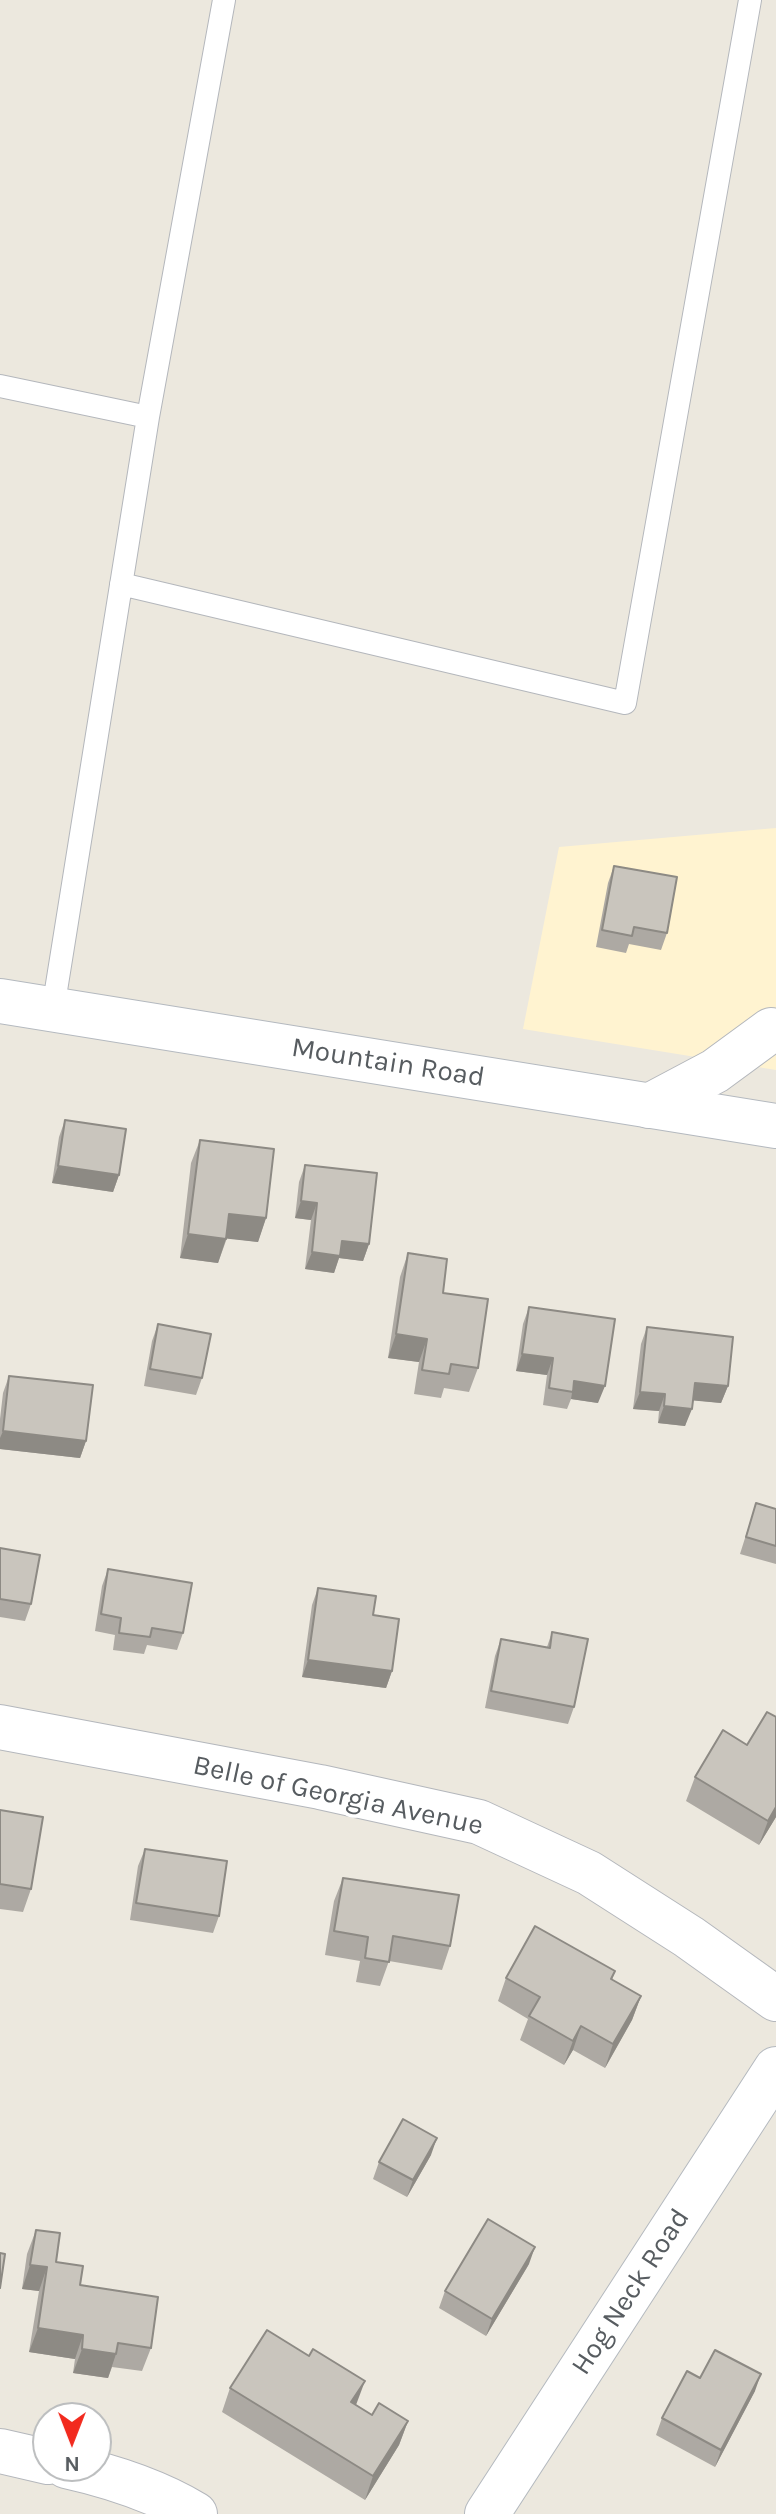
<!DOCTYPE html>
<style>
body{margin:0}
#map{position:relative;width:776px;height:2514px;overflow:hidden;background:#ece8de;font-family:Karla,sans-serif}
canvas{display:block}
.north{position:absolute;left:32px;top:2402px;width:80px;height:80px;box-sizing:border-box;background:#fff;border:2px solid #bcbebf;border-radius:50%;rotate:180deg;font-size:22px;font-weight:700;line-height:32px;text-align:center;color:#575c60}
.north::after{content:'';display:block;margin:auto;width:28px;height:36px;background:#f22a1e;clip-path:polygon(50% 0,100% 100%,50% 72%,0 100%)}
</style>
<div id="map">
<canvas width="776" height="2514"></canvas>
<div class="north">N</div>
</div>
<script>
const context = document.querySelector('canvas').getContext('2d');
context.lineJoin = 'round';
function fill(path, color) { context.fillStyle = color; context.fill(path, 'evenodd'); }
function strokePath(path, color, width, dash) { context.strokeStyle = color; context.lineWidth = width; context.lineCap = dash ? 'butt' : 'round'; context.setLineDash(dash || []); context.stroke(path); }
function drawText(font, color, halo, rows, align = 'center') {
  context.font = font + ' Karla,sans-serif'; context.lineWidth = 7; context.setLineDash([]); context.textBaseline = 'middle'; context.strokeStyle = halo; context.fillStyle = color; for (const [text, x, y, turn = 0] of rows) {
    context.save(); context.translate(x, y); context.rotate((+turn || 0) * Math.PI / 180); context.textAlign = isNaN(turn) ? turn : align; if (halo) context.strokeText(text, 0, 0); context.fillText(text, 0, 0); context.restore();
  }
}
fill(new Path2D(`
 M776,828V1070L523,1029L559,847Z`), '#fff3d0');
const service = new Path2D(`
 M0,386L148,417
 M121,584L625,703L750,0
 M53,1009L148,417L224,0`);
const minor = new Path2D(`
 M649,1106L715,1071L771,1030
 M0,1727L320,1787L479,1822L589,1873L689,1937L776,1999
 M0,2451L48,2462
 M66,2466C111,2476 155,2490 195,2514`);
const secondary = new Path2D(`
 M0,1001L776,1126
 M487,2514L776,2069`);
strokePath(service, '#b4b7bc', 24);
strokePath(minor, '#b4b7bc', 46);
strokePath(secondary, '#b4b9bf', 46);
strokePath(service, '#fff', 22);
strokePath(minor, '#fff', 44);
strokePath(secondary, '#fff', 44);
fill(new Path2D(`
 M614,866L667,933L661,950L629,944L626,953L596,947L608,883Z
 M65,1120L119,1175L113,1192L52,1183L59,1137Z
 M200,1140L266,1218L258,1242L227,1238L218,1263L180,1258L191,1163Z
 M305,1165L369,1244L363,1261L339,1258L334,1273L305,1269L311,1220L295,1218L299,1182Z
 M408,1253L443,1293L478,1368L469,1392L444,1388L441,1398L414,1394L419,1362L388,1358L400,1277Z
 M529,1307L598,1403L571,1399L567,1409L543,1405L547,1375L516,1371L523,1324Z
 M158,1324L202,1378L196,1395L144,1386L152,1341Z
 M647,1327L728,1386L721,1403L693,1400L685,1426L658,1423L659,1411L633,1409L641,1344Z
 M9,1376L86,1441L80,1458L0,1449V1419L3,1393Z
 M756,1503L776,1509V1564L740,1554Z
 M0,1548L31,1604L25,1621L0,1617Z
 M108,1569L183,1633L177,1650L147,1645L144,1654L113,1650L115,1635L95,1631L102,1586Z
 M318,1588L373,1615L392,1671L386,1688L302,1677L312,1605Z
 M552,1632L574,1707L568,1724L485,1708L495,1656L501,1639L547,1647Z
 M747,1745L776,1817L759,1845L686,1801L695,1777Z
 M0,1810L31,1889L23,1912L0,1909Z
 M145,1849L219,1916L213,1933L130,1920L138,1866Z
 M343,1878L450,1946L442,1970L389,1961L380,1986L356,1982L360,1961L325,1955L334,1901Z
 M615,1971L612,1980L641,1996L632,2020L605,2068L573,2050L564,2065L520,2040L528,2019L498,2001L506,1978Z
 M431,2155L407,2197L373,2179L379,2162Z
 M36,2230L56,2262L151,2348L142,2371L112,2367L108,2378L73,2373L75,2359L29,2352L39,2291L22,2289L27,2254Z
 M529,2264L486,2336L439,2308L445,2291Z
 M700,2378L755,2391L715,2467L656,2435L662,2418Z
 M230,2388L356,2405L372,2415L408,2421L399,2445L365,2500L222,2412Z`), '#ada9a3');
fill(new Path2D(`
 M58,1166L119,1175L113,1192L52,1183Z
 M301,1201L317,1203L311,1220L295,1218Z
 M229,1214L266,1218L258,1242L221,1238Z
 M188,1234L226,1239L218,1263L180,1258Z
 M342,1241L369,1244L363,1261L339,1258L334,1273L305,1269L312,1252Z
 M396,1334L427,1339L419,1362L388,1358Z
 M522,1354L553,1358L547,1375L516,1371Z
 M574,1381L605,1386L598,1403L571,1399Z
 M695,1383L728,1386L721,1403L688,1400Z
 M640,1392L665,1394L659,1411L633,1409Z
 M664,1406L692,1409L685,1426L658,1423Z
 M3,1431L86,1441L80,1458L0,1449V1438Z
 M308,1660L392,1671L386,1688L302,1677Z
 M776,1807V1817L759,1845L768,1821Z
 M641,1996L632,2020L605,2068L613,2044Z
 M581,2026L573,2050L564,2065L573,2041Z
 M437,2138L431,2155L407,2197L413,2180Z
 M535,2247L529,2264L486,2336L492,2319Z
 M30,2265L47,2267L39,2291L22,2289Z
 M38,2328L83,2335L75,2359L29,2352Z
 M82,2349L116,2354L108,2378L73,2373Z
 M761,2374L755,2391L715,2467L721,2450Z
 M365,2381L356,2405L351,2402Z
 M408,2421L399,2445L365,2500L373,2476Z`), '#8d8a84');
const building = new Path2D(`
 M614,866L677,877L667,933L634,927L632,936L602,930Z
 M65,1120L126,1129L119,1175L58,1166Z
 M200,1140L274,1149L266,1218L229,1214L226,1239L188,1234Z
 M305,1165L377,1173L369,1244L342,1241L340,1256L312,1252L317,1203L301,1201Z
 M408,1253L447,1259L443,1293L488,1299L478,1368L451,1364L449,1374L422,1370L427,1339L396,1334Z
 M529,1307L615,1319L605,1386L574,1381L573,1392L549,1388L553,1358L522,1354Z
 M158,1324L211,1334L202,1378L150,1369Z
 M647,1327L733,1337L728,1386L695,1383L692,1409L664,1406L665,1394L640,1392Z
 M9,1376L93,1385L86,1441L3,1431Z
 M756,1503L776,1509V1546L746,1537Z
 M0,1548L40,1555L31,1604L0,1599Z
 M108,1569L192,1583L183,1633L152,1628L150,1637L119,1633L121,1618L101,1614Z
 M318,1588L376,1596L373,1615L399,1619L392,1671L308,1660Z
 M552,1632L588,1639L574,1707L491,1691L501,1639L550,1648Z
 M767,1712L776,1717V1807L768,1821L695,1777L723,1730L747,1745Z
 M0,1810L43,1817L31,1889L0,1884Z
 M145,1849L227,1861L219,1916L136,1903Z
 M343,1878L459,1895L450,1946L393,1936L389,1962L365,1958L368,1937L334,1931Z
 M535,1926L615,1971L611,1979L641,1996L613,2044L581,2026L573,2041L529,2016L540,1997L506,1978Z
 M403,2119L437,2138L413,2180L379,2162Z
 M488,2219L535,2247L492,2319L445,2291Z
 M36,2230L60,2233L56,2262L83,2266L80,2285L158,2297L151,2348L118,2343L116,2354L82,2349L83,2335L38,2328L47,2267L30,2265Z
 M0,2253L5,2254L0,2288Z
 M267,2330L309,2356L313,2349L365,2381L351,2402L372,2415L379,2403L408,2421L373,2476L230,2388Z
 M715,2350L761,2374L721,2450L662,2418L687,2371L700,2378Z`);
fill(building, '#c9c5bd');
strokePath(building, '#8d8a84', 2);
drawText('28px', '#575c60', '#fff', [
 ["Mountain Road",388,1063,9],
 ["Belle of Georgia Avenue",338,1796,12],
 ["Hog Neck Road",631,2292,-57]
]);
</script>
